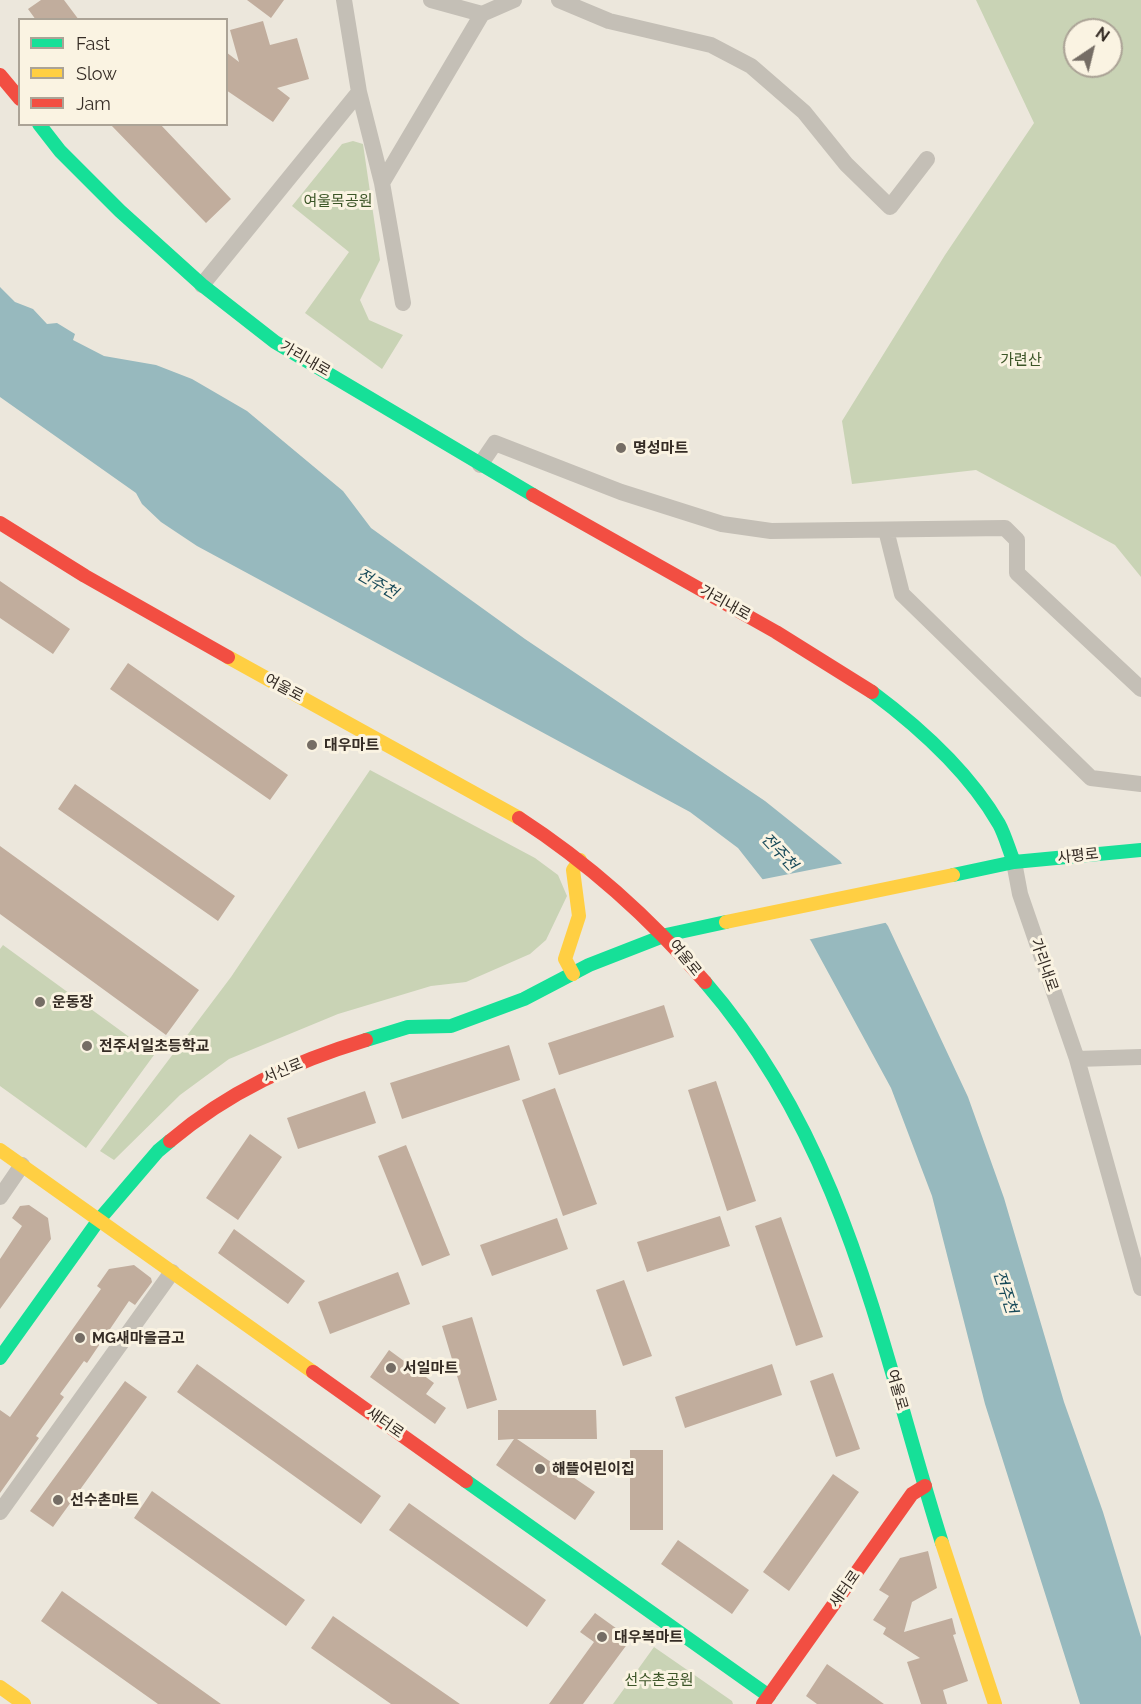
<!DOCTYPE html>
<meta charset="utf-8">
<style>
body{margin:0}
#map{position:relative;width:1141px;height:1704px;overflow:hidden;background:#ece7dc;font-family:Raleway,sans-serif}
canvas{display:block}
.legend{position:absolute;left:18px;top:18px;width:210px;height:108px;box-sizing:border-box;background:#faf3e2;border:2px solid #aba396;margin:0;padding:8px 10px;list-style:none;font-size:18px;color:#352c25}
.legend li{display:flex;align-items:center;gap:12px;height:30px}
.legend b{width:30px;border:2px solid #aba396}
.north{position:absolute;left:1063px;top:18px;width:60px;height:60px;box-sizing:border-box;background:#faf3e2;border:2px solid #aba396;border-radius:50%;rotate:35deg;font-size:16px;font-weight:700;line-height:24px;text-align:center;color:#352c25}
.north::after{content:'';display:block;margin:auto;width:21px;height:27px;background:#756d65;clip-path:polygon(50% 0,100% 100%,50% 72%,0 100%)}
</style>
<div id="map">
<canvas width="1141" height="1704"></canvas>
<ul class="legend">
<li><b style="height:8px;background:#16e098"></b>Fast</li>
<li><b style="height:8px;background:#ffcf43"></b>Slow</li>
<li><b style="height:8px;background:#f24e42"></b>Jam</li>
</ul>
<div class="north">N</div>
</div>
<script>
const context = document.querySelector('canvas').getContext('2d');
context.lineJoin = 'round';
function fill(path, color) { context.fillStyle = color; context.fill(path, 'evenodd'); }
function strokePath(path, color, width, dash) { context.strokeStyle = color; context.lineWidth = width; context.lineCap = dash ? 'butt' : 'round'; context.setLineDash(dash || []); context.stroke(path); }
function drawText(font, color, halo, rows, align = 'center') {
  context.font = font + ' Raleway,"Noto Sans KR",sans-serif'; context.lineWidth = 6; context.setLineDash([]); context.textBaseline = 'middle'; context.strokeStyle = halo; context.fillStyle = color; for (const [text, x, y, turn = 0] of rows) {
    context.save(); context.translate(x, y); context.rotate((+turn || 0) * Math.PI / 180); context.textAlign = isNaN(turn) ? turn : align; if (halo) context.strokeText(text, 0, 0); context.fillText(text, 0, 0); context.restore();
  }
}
fill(new Path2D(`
 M976,0H1141V577L1115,545L976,470L852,484L842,421L945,255L1034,123ZM1075,30H1111V66H1075Z
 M353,141L363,144L380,260L360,300L369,320L403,335L382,369L305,313L349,252L292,206L342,144Z
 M370,770L535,858L558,875L567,896L546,940L530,954L466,982L431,986L338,1014L229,1059L180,1095L114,1160L100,1151L231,977Z
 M3,945L154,1055L86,1148L0,1086V949Z
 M654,1647L732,1701L733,1704H613Z`), '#c9d3b5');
fill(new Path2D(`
 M0,287L15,302L33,309L47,324L57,323L75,334L73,340L104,356L156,365L192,379L247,411L343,491L371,528L525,639L765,801L840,861L888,926L968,1097L1004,1198L1064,1402L1103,1512L1141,1637V1704H1080L985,1404L932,1196L891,1088L811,941L738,848L690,812L197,546L161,522L142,504L136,493L0,397Z`), '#97b9be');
fill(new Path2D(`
 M845,863L889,922L807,940L759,880Z`), '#ece7dc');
fill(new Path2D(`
 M41,0H64L79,20H36L28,9Z
 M247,0H284L271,18Z
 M263,21L270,45L297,38L309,79L277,88L290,98L273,122L226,90V52L239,62L230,30Z
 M110,124H160L231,199L206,223Z
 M0,581L70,629L53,654L0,618Z
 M128,663L288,775L270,800L110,689Z
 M75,784L235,896L218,921L58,809Z
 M0,846L199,990L166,1035L0,914Z
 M664,1005L674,1037L559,1075L548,1043Z
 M509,1045L520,1080L402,1119L390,1083Z
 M716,1081L756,1201L727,1211L688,1090Z
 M555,1088L597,1204L563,1216L522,1100Z
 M365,1091L376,1123L298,1149L287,1118Z
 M250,1134L282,1157L238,1220L206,1198Z
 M406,1145L450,1255L422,1266L378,1156Z
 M29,1205L48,1218L51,1239L0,1309V1259L22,1226L12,1218L20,1206Z
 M720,1216L730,1246L647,1272L637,1242Z
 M781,1217L823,1337L796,1346L755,1226Z
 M557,1218L568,1249L492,1276L480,1245Z
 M234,1229L305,1281L288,1304L218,1253Z
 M134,1265L151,1278L152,1282L135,1305L129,1301L87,1363L84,1361L60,1394L64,1397L36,1436L39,1438L0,1493V1410L10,1417L101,1289L97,1286L109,1269Z
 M398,1272L410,1304L330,1334L318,1302Z
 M624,1280L652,1356L623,1366L596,1290Z
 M472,1317L497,1400L467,1409L442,1326Z
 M389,1350L434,1383L426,1394L446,1408L435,1424L370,1377Z
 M197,1364L381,1496L361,1524L177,1392Z
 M772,1364L782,1395L685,1428L675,1397Z
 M833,1373L860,1449L836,1457L810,1381Z
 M125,1381L147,1397L53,1527L30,1511Z
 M498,1410H596L597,1439H517L595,1492L575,1520L496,1465L514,1439L498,1440Z
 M630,1450H663V1530H630Z
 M833,1474L859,1492L789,1591L763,1572Z
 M152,1491L305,1600L286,1626L134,1518Z
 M409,1503L546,1600L527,1627L389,1530Z
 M678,1540L749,1590L732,1614L661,1564Z
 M928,1551L937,1588L912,1602L904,1632L952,1618L956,1634L953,1635L968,1681L943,1690L947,1704H921L907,1662L920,1658L883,1634L886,1628L873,1620L889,1596L879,1590L900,1558Z
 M62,1591L221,1704H158L41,1621Z
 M595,1613L631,1639L583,1704H549L594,1642L580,1632Z
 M333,1616L460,1704H391L311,1648Z
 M827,1664L884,1704H817L806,1696Z`), '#c1ad9d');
strokePath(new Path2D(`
 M431,0L482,14
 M559,0L609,21L711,45L751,66L804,112L846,164L890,207L927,159
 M359,92L382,183L403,303
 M382,183L482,14L514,0
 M202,285L359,92L344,0
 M480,465L495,443L621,492L722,524L771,531L1005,528L1017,540V573L1141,689
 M886,530L902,594L1091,778L1141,784
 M1014,862L1020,894L1077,1059L1141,1288
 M1077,1059L1141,1057
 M0,1197L22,1165
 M0,1512L172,1272`), '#c4bfb6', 16);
strokePath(new Path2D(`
 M39,124L60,151L120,211L202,285L275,342L533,495
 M872,692C919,727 969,772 999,824C1005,835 1009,850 1014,862
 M953,875L1014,862L1141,850
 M705,982C847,1146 879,1343 942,1543
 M366,1040L408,1027L451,1026L524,999L589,965L666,935L726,922
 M0,1358L98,1221L158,1151L170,1141
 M466,1481L769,1696`), '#16e098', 14);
strokePath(new Path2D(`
 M228,657L519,818
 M726,922L953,875
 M573,974L565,959L579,916L573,870L580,860
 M0,1150L313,1372
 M942,1543L995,1704
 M0,1687L24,1704`), '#ffcf43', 14);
strokePath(new Path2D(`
 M0,75L20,99
 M533,495L776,632L872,692
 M0,523L85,576L228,657
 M519,818C590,864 650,918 705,982
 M170,1141C228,1092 293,1062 366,1040
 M313,1372L466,1481
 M763,1704L912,1494L925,1486`), '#f24e42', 14);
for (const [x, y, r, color] of [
 [621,448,6,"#756d65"],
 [312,745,6,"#756d65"],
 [40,1002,6,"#756d65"],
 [87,1046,6,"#756d65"],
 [80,1338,6,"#756d65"],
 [391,1368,6,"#756d65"],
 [540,1469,6,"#756d65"],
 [58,1500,6,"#756d65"],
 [602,1637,6,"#756d65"]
]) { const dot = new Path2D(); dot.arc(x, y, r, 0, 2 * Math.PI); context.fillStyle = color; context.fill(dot); strokePath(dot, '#faf3e2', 2); }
drawText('15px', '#3c5527', '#faf3e2', [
 ["여울목공원",338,201],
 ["가련산",1021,360],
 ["선수촌공원",659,1680]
]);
drawText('15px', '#352c25', '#faf3e2', [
 ["가리내로",305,359,30],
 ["가리내로",725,603,29],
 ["여울로",284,688,28],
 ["사평로",1078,856,-6],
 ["여울로",685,958,51],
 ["가리내로",1044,965,71],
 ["서신로",283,1071,-22],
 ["여울로",897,1390,74],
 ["새터로",385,1423,35],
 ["새터로",845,1589,-55]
]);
drawText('bold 15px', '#352c25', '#faf3e2', [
 ["명성마트",633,448],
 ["대우마트",324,745],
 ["운동장",52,1002],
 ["전주서일초등학교",99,1046],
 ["MG새마을금고",92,1338],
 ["서일마트",403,1368],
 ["해뜰어린이집",552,1469],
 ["선수촌마트",70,1500],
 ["대우복마트",614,1637]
], 'left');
drawText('italic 16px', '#184a59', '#faf3e2', [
 ["전주천",377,584,30],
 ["전주천",779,852,47],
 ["전주천",1005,1292,72]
]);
</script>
